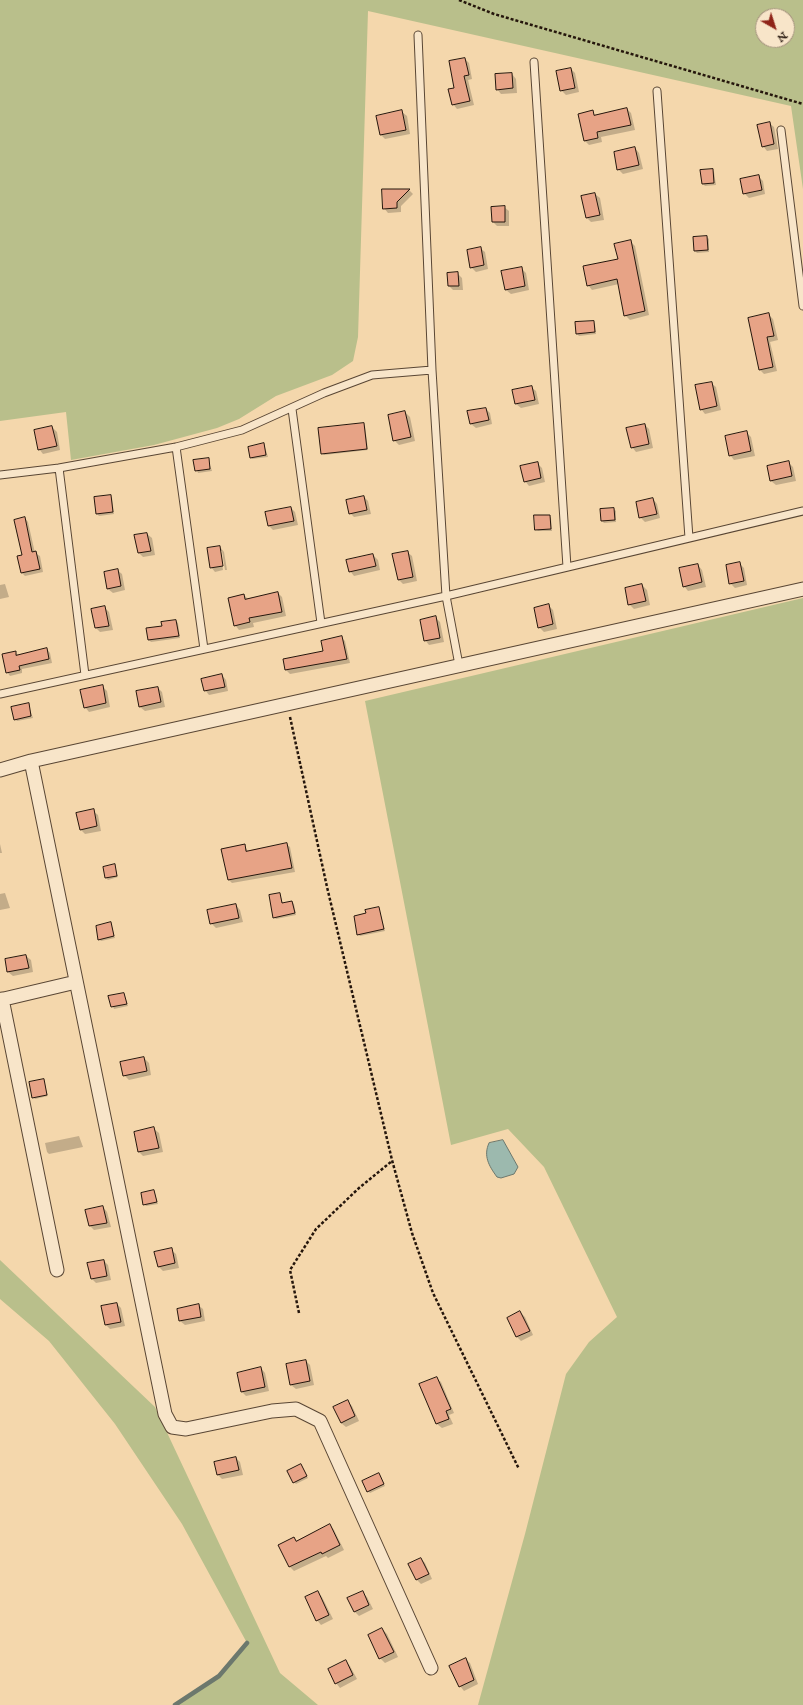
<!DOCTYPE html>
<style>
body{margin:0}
#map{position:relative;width:803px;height:1705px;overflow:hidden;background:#f4d7ac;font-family:"IM FELL English",serif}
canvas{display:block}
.north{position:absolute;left:755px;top:8px;width:40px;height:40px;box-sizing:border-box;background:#f8e5c9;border:1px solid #a4927d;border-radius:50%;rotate:141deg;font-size:11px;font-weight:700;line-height:16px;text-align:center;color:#25160c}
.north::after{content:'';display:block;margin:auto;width:14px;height:18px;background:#8f2418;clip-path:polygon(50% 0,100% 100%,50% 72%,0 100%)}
</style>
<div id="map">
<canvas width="803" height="1705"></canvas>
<div class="north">N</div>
</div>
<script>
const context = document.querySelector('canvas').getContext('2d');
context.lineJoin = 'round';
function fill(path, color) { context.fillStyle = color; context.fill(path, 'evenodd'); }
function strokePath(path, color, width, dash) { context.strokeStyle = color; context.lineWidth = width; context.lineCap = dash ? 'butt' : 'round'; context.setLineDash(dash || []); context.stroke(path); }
fill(new Path2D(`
 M0,0H803V189L791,106L368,11L358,337L353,361L332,375L276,396L239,419L217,428L154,445L71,460L66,412L0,421ZM763,16H787V40H763Z
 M803,598V1705H478L525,1534L566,1374L589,1342L617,1317L544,1167L508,1129L451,1145L365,701Z
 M0,1260L155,1407L280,1673L318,1705H175L219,1676L247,1643L182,1524L115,1424L49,1341L0,1299Z`), '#b9bf8b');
const water = new Path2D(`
 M503,1140L518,1167L514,1174L501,1178L497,1177C489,1166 483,1156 489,1143Z`);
fill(water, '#9cb9ae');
strokePath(water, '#6c786d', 1);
fill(new Path2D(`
 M465,59L469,63L472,79L468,80L474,105L457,109L453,104Z
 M571,69L575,73L579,92L566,95L561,90Z
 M512,74L516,79L517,93L501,94L497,89Z
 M627,109L631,113L635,130L601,137L602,142L589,145L585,141L592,112L596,116Z
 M402,112L407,116L410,134L385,139L381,135L377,117Z
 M769,123L774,127L778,149L767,151L763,146Z
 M635,148L639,153L643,169L623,174L618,169Z
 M712,170L714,172L716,185L705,186L703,184Z
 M758,176L763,181L765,194L749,198L744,193Z
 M409,190L413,194L401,206V212L388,213L384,208Z
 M595,194L600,198L604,220L591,222L587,218Z
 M504,207L509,211V226H497L493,222Z
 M707,237L709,239V252L697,253L695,251L694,238Z
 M630,241L635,246L649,315L630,320L625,315L619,284L592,290L588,285L619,259Z
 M480,248L485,252L488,269L476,272L471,267Z
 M521,268L526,273L529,290L511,294L506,290Z
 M457,273L462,278L463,290H453L449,286Z
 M768,314L773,319L778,340L770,342L777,371L764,374L760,370Z
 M593,322L595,324L596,334L579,336L577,334Z
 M711,383L716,387L721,410L705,414L701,409Z
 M531,387L536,391L539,404L521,408L516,404Z
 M486,409L490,413L492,424L476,428L471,424Z
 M405,412L410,417L415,441L399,445L394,440Z
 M363,424L365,426L368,450L324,455L322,453Z
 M645,425L649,429L653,448L636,452L632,447Z
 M52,427L57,432L60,450L43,454L39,449Z
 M746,432L751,437L755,456L734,460L730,455Z
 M264,444L268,457L252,459L251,457Z
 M208,459L212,471L198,473L194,461Z
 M788,462L793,467L796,481L776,485L771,481Z
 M537,463L542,468L545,482L529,486L525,481Z
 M110,496L112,498L114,514L99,516L97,514L95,498Z
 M364,497L368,501L371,514L354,517L350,513Z
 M653,499L657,504L660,518L645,522L640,517Z
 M291,508L295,512L298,525L273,530L269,526Z
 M614,509L616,511V522L604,523L602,521Z
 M549,516L551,518L552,531H538L536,529Z
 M25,518L28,522L35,553L40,556L43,572L25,576L22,573Z
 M147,534L152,538L155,555L143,557L139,553L135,536Z
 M220,547L224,552L227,570H225L222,551H220L223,570L215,572L211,567Z
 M407,552L412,556L417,581L403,584L399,580Z
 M373,555L378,560L380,570L354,576L350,571Z
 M739,563L744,568L747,585L735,588L730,583Z
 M698,565L702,570L706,587L688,591L684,586Z
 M117,570L122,574L125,590L113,593L108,589Z
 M5,584L9,597L0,599V585Z
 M642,585L647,590L650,605L634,609L629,604Z
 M278,593L282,597L286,616L253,623L254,627L239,630L235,625L244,595L248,599Z
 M549,606L553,610L557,629L544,632L539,627Z
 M105,608L109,612L113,630L100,632L96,628L92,610Z
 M435,617L440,622L444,642L429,645L425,640Z
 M176,621L178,623L180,638L151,642L149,640L163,627Z
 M342,638L345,641L350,663L290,674L286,670L284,660L325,652Z
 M47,649L50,653L52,663L22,669V673L10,676L7,672L15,652L18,655Z
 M222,675L226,680L228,691L209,695L205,690Z
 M102,686L107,691L110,707L89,712L85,707Z
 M158,688L162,692L165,707L145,711L140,707Z
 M28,704L33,718L17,721L15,719Z
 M93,811L98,815L101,831L85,834L81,830Z
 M0,844L2,853H0Z
 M286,844L290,847L295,872L232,883L229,880L244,845L248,851Z
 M114,865L118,877L108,880L106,878Z
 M5,893L10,908L0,910V894Z
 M280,894L283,904L292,902L294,904L296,915L276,919L274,917Z
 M236,905L240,910L243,922L216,928L211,923Z
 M379,908L385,931L360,936L358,934L367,914Z
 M111,923L115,938L101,941L99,939Z
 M26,956L31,960L33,972L13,976L8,972L6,960Z
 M124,994L128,1006L114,1009L109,997Z
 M144,1058L149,1063L151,1075L129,1080L124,1075Z
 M43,1080L48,1096L35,1099L33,1097Z
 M154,1129L159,1133L163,1152L143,1156L139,1152Z
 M79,1136L83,1147L49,1154L47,1152L45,1143Z
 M154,1191L158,1204L146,1206L144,1204Z
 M103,1207L107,1212L111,1227L94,1230L90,1226L86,1211Z
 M171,1250L176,1254L179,1268L163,1271L158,1266Z
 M104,1261L108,1265L111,1280L96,1283L92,1279Z
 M117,1304L121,1308L125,1326L110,1329L106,1325Z
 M198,1305L203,1309L205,1321L185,1325L180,1321L178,1309Z
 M520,1312L525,1317L533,1335L521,1341L517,1337Z
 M306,1361L310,1365L314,1385L296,1389L291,1385Z
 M261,1368L265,1373L269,1391L246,1396L242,1392Z
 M436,1378L441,1382L454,1413L449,1415L453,1424L442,1428L437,1424L420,1385Z
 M347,1401L352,1406L359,1421L346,1427L341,1423Z
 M236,1458L240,1462L243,1475L222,1479L218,1475Z
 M301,1465L308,1478L296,1484L294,1482Z
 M379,1474L385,1486L370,1493L368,1491Z
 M330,1525L334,1530L344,1550L328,1558L326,1556L294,1571L290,1567L294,1538L297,1541Z
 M421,1559L425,1563L432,1579L421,1584L417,1580L409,1564Z
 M318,1592L322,1597L333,1619L321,1625L317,1620Z
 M362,1592L367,1597L373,1609L359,1616L355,1612L349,1599Z
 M382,1629L387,1634L398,1657L385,1663L380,1658Z
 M465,1659L470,1663L478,1684L464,1691L460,1686Z
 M346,1661L350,1666L357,1679L340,1688L336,1683Z`), '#0003');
strokePath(new Path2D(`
 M175,1705L219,1676L247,1643`), '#6c786d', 4.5);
const building = new Path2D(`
 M465,58L469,75L464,76L470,101L452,105L448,89L454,88L449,61Z
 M571,68L575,88L560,91L556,71Z
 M512,73L513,88L496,90L495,74Z
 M627,108L631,125L597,132L598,138L584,141L578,114L593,110L594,115Z
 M402,110L406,130L380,135L376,116Z
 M770,122L774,144L762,147L757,125Z
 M635,147L639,165L617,170L614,152Z
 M713,169L714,183L702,184L700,170Z
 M759,175L762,190L743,194L740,179Z
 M382,189H410L397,202V208L383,209Z
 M595,193L600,215L586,218L581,196Z
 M505,206V222H492L491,207Z
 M707,236L708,250L694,251L693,237Z
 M631,240L645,311L624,316L617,279L587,286L583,266L618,259L614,244Z
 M481,247L484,265L470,268L467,250Z
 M522,267L525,286L505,290L501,271Z
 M458,272L459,286H448L447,273Z
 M769,313L774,336L767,337L773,367L759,370L748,318Z
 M594,321L595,332L576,334L575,322Z
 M712,382L717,406L700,410L695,385Z
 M532,386L535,400L515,404L512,390Z
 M486,408L489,420L470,424L467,411Z
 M405,411L411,437L393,441L388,415Z
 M364,423L367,449L321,454L318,428Z
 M645,424L649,444L631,448L626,428Z
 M52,426L57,446L38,450L34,430Z
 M747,431L751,451L729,456L725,436Z
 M264,443L266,455L250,458L248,447Z
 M209,458L210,469L195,471L193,460Z
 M789,461L792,476L770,481L767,466Z
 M538,462L541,478L524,482L520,466Z
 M111,495L113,512L96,514L94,497Z
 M364,496L367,510L349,514L346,500Z
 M653,498L657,514L639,518L636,502Z
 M291,507L294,521L268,526L265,512Z
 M614,508L615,520L601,521L600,509Z
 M534,515H550L551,529L535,530Z
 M25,517L32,552L36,551L40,569L21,573L17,556L22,555L14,520Z
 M147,533L151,551L138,553L134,535Z
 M220,546L223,566L210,568L207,548Z
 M408,551L413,577L398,580L392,554Z
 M373,554L376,566L349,572L346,560Z
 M740,562L744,581L729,584L726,565Z
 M698,564L702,582L683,587L679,568Z
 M118,569L121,586L107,589L104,572Z
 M642,584L646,601L628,605L625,588Z
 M278,592L282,612L249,618L250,622L234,626L228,598L244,594L245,599Z
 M549,604L553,624L538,628L534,608Z
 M105,606L109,626L95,628L91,609Z
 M436,616L440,638L424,641L420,620Z
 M176,620L179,636L148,640L146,628L162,626L161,622Z
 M342,636L347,659L285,670L283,659L323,651L321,641Z
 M47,648L49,659L19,666L20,670L6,673L2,654L16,651V655Z
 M222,674L225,687L204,691L201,679Z
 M103,685L106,703L84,708L80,690Z
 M158,687L161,702L139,707L136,691Z
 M29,703L31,716L14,720L11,707Z
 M94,809L97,826L80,830L76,813Z
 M287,843L292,868L228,880L221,849L245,844L246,851Z
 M115,864L117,876L105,878L103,867Z
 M280,893L282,903L292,901L295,913L273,918L269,895Z
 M236,904L239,918L210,924L207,910Z
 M379,907L384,929L357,935L354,916L366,913L365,910Z
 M111,922L114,936L98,940L96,926Z
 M26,955L29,968L7,972L5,959Z
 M124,993L127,1004L111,1007L108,996Z
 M144,1057L147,1071L123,1076L120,1062Z
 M44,1079L47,1095L32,1098L29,1082Z
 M154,1127L159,1148L138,1152L134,1132Z
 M154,1190L157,1202L143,1205L141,1193Z
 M103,1206L107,1223L89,1226L85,1210Z
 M172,1248L175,1263L158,1267L154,1252Z
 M104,1260L107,1276L91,1279L87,1263Z
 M117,1303L121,1322L105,1325L101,1306Z
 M199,1304L201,1317L179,1321L177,1309Z
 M520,1311L530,1331L516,1337L507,1318Z
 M306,1360L310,1381L290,1385L286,1364Z
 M261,1367L265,1387L241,1392L237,1373Z
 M437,1377L451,1409L446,1411L449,1419L436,1424L419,1384Z
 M348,1400L355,1416L341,1423L333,1407Z
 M236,1457L239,1470L217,1475L214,1462Z
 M301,1464L307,1476L293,1483L287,1471Z
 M379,1473L384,1484L367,1492L362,1481Z
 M330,1524L340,1545L322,1554L321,1552L289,1567L278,1545L294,1537L296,1541Z
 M421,1558L429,1574L416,1580L408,1564Z
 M318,1591L329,1615L316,1621L305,1597Z
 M363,1591L369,1605L354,1612L347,1598Z
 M382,1628L394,1652L379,1659L368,1635Z
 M466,1658L474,1680L459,1687L449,1666Z
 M346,1660L353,1675L335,1684L328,1669Z`);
fill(building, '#e7a386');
strokePath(building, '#25160c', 1);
const lane = new Path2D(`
 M418,35L432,370L446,596L459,665
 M534,62L567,567
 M657,91L689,538
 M781,130L803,306
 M292,409L321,623
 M176,447L204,649
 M59,468L176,447L242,430L324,393L372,375L432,370
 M0,475L59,468L85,675
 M0,694L446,596L803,511`);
const street = new Path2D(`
 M31,761L165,1414L172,1427L186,1429L272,1411L296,1409L320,1421L431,1668
 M0,770L31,761L803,589
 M2,999L57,1270
 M0,1000L76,982`);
strokePath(lane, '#594634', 9);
strokePath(street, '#594634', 15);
strokePath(new Path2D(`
 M459,0L494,14L803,104
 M290,717L327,887L392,1160L412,1233L433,1293L519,1469
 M299,1313L290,1270L316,1229L359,1188L392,1161`), '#25160c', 2.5, [3, 2]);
strokePath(lane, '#f8e5c9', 7);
strokePath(street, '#f8e5c9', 13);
</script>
